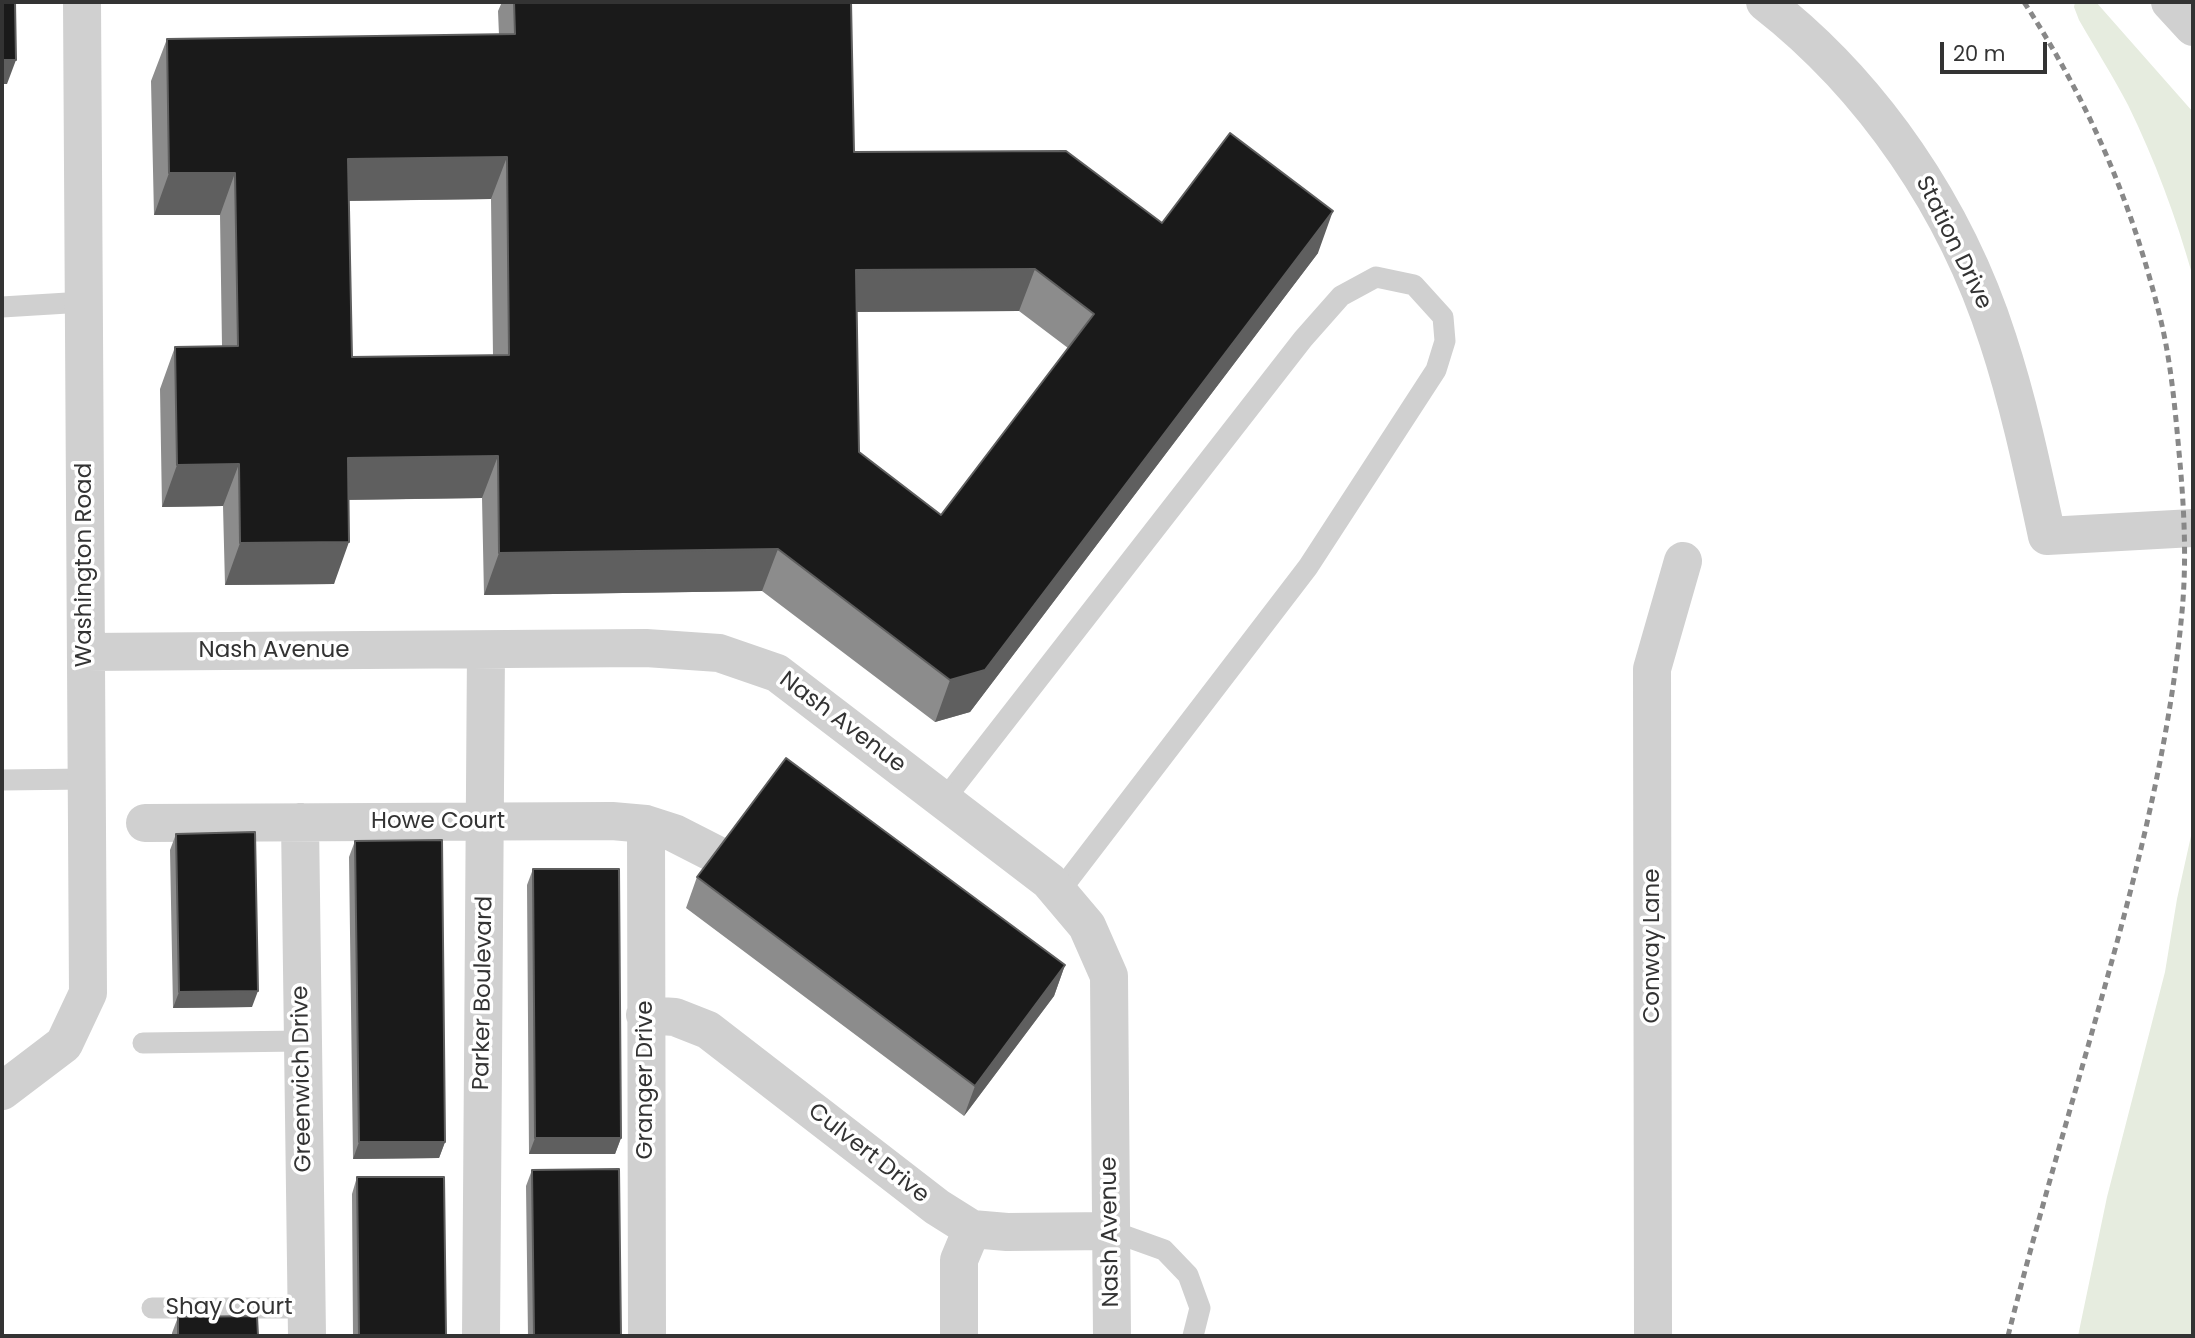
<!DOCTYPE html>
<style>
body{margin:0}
#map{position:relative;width:2195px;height:1338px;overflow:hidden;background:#fff;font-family:Poppins,sans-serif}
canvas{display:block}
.frame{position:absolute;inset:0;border:4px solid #333;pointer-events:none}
.scale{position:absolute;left:1940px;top:42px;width:107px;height:32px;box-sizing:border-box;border:4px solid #333;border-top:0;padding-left:9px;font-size:21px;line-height:24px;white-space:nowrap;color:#333;-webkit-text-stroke:5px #fff;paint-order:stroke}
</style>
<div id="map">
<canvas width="2195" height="1338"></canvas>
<div class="frame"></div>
<div class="scale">20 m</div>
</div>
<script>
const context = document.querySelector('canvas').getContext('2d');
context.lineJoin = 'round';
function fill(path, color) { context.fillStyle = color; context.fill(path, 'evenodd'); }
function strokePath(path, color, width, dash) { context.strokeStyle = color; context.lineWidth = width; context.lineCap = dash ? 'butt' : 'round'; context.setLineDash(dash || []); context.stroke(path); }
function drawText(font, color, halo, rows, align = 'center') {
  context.font = font + ' Poppins,sans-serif'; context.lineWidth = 7; context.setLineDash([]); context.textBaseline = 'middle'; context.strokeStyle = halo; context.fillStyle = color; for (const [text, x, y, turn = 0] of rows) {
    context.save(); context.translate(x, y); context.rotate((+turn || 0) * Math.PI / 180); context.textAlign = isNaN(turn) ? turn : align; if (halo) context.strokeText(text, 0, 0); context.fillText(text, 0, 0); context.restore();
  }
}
fill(new Path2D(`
 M2075,2H2096L2193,112V277C2176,217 2155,160 2128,105C2113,76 2095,48 2079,20L2074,7Z
 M2193,827V1336H2078L2107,1197L2165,972L2177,899Z`), '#e6ecdf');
strokePath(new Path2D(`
 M2,307L84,302
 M2,780L87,779
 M944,800L1303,339L1341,296L1376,277L1414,285L1443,317L1445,341L1436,370L1308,567L1059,892
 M143,1043L303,1041
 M1111,1231L1164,1250L1188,1275L1200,1308L1193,1336
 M152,1308H307`), '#d0d0d0', 21);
strokePath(new Path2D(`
 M1765,2C1874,87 1956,209 1998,340C2019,404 2033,471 2047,536L2193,528
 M2170,2L2193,27
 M86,652L646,648L719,653L777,673L1049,881L1087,926L1109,976L1112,1336
 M300,822L307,1336
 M145,823L612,821L646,824L674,833L723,858
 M646,824L647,1336
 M645,1015L675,1017L708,1030L937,1207L972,1229L1007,1232L1111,1231
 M2,1091L64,1044L88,993L82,2
 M481,1336L486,650
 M959,1336V1260L972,1229
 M1653,1336L1652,669L1683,561`), '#d0d0d0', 38);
strokePath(new Path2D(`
 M2008,1336C2037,1221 2071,1108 2103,993C2138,868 2170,742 2182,612C2187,559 2184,505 2179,452C2175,408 2171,363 2161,321C2132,202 2090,104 2024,2`), '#888', 5, [7, 5]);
fill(new Path2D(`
 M502,2H851L854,152L1162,223L1318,253L970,712L935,722L762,591L484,595L482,498L349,500L334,584L225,585L223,506L162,507L160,389L175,347L222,346L220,215H154L151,81L167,39L499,35L498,11ZM491,199L493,356L352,357L349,201ZM1019,311L1068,348L941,515L859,452L857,312Z
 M176,834L252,1007L173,1008L170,850Z
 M355,841L445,1142L439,1158L353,1159L349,857Z
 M533,869L621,1138L615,1154H529L527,885Z
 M697,877L1065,965L1054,996L964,1116L686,908Z
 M532,1170L621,1336H528L526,1186Z
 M357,1177L446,1336H353L352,1194Z
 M178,1317L258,1336H172V1333Z`), '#8c8c8c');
fill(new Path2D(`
 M2,60H16L7,84H2Z
 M507,157L491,199L333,201L348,159Z
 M169,173H235L220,215H154Z
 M1333,211L1318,253L970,712L935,722L950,680Z
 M1035,269L1019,311L841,312L856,270Z
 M498,456L482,498L333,500L348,458Z
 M239,464L223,506L162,507L177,465Z
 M349,542L334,584L225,585L240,543Z
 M778,549L762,591L484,595L499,553Z
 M1065,965L1054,996L964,1116L975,1086Z
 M258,991L252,1007L173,1008L179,992Z
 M535,1138H621L615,1154H529Z
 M359,1142H445L439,1158L353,1159Z`), '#5f5f5f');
const building = new Path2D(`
 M2,2H15L16,60H2Z
 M514,2H851L854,152L1066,151L1162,223L1230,133L1333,211L985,670L950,680L778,549L499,553L498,456L348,458L349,542L240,543L239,464L177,465L175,347L238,346L235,173H169L167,39L515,34ZM507,157L509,355L352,357L348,159ZM1035,269L1094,314L941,515L859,452L856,270Z
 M786,758L1065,965L975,1086L697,877Z
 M255,832L258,991L179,992L176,834Z
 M442,840L445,1142H359L355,841Z
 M533,869H619L621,1138H535Z
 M619,1169L621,1336H534L532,1170Z
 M357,1177H444L446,1336H359Z
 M257,1316L258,1336H178V1317Z`);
fill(building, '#1a1a1a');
strokePath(building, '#5f5f5f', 2);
drawText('23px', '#333', '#fff', [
 ["Station Drive",1953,243,64],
 ["Washington Road",85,565,-90],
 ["Nash Avenue",274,651],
 ["Nash Avenue",842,723,37],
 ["Howe Court",438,822],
 ["Conway Lane",1653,946,-90],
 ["Parker Boulevard",484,993,-89],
 ["Greenwich Drive",303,1079,-91],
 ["Granger Drive",646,1080,-90],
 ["Culvert Drive",868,1154,38],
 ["Nash Avenue",1111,1232,-91],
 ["Shay Court",229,1308]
]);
</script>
